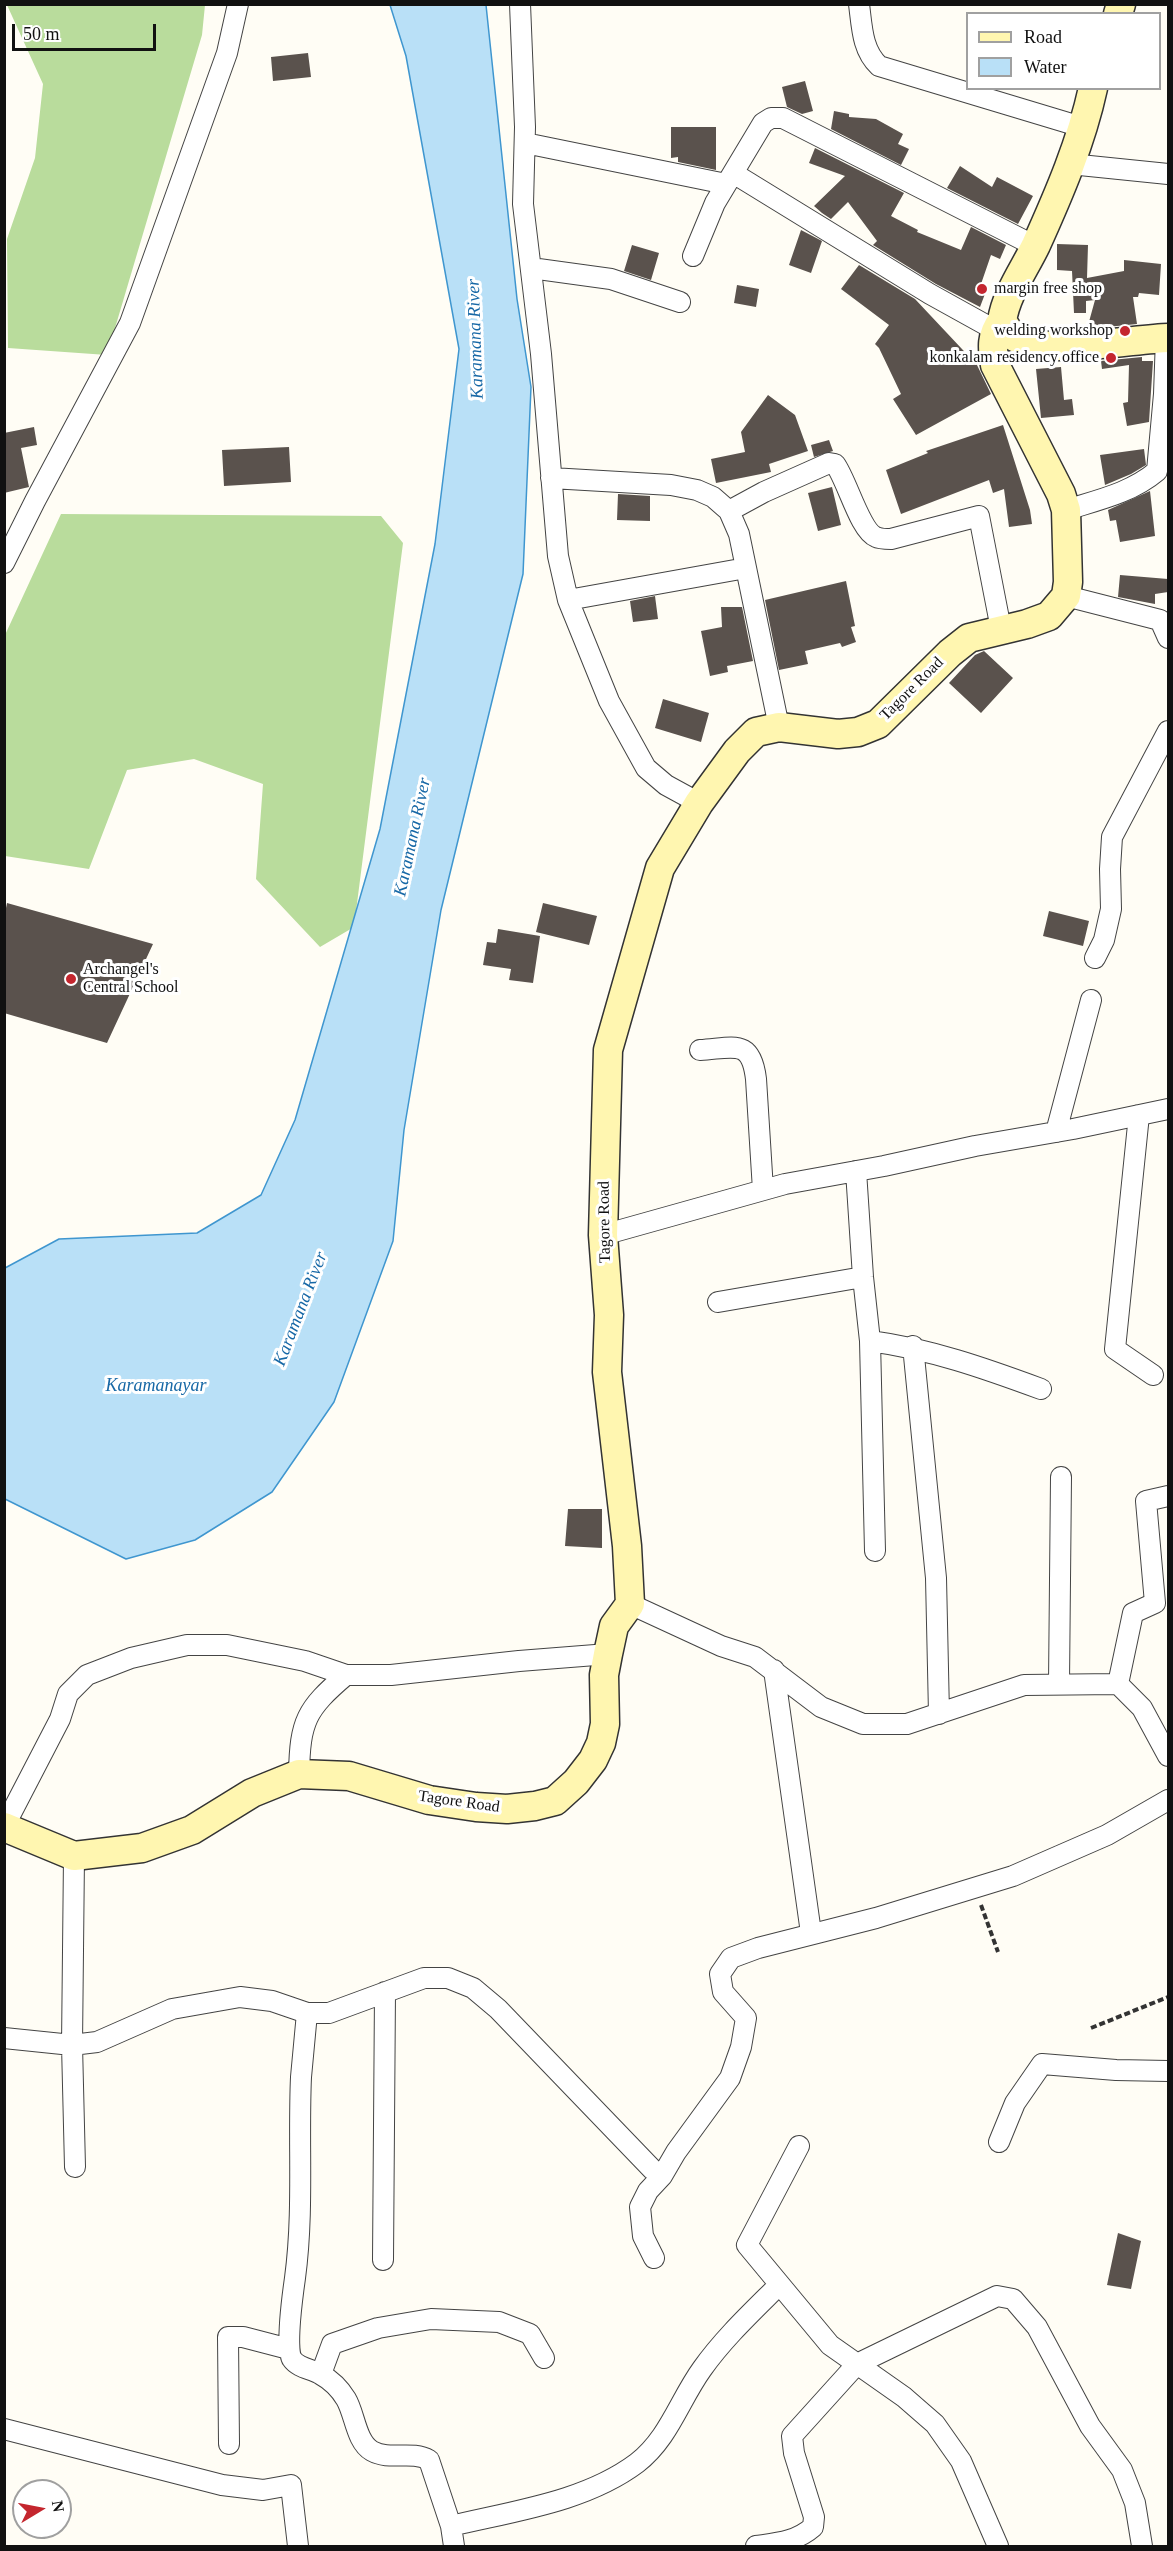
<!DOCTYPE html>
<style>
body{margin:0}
#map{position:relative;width:1173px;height:2551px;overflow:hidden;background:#fffdf5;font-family:"Times New Roman",serif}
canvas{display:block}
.frame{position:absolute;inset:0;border:6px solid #111;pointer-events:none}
.legend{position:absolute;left:966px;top:12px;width:195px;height:78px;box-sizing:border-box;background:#fff;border:2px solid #a0a0a0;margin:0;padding:8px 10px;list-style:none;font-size:18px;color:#111}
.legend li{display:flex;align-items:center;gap:12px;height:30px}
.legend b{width:30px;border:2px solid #a0a0a0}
.north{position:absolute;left:12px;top:2479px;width:60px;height:60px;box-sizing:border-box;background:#fff;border:2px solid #a0a0a0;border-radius:50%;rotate:80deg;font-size:16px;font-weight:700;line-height:24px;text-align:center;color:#111}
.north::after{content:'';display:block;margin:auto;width:21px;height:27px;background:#c4262e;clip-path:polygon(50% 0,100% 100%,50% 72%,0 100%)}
.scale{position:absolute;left:12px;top:24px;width:144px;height:27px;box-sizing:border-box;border:3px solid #111;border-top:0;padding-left:8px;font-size:18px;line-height:21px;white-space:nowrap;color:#111;-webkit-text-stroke:4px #fff;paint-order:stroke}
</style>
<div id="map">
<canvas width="1173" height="2551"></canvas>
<div class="frame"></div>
<ul class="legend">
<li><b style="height:8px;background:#fff6b0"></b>Road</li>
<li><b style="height:16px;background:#b9e0f7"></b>Water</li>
</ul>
<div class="north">N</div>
<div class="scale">50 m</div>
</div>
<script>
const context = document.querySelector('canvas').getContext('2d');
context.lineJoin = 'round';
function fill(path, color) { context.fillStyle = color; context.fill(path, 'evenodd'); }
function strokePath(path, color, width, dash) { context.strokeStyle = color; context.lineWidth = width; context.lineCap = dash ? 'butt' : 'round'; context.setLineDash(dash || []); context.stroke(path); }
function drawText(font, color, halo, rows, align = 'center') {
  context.font = font + ' "Times New Roman",serif'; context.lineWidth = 6; context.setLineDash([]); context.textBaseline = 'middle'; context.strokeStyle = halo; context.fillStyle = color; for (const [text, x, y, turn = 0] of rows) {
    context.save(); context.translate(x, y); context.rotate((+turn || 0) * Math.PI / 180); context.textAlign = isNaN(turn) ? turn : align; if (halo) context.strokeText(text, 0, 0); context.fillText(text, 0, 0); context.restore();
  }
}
fill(new Path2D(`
 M7,5H205L202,35L107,355L8,348L7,239L35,158L43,84Z
 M61,514L381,516L403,543L354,927L320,947L256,879L263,784L194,759L127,770L89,869L5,856V635Z`), '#b9dc9c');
const water = new Path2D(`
 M390,5H486L517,299L531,387L523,574L441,910L404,1130L393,1241L334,1402L272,1492L195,1540L126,1559L5,1499V1268L59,1239L197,1233L261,1195L295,1120L380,829L435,544L459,349L406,56Z`);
fill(water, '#b9e0f7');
strokePath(water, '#3f96cf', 1.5);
fill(new Path2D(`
 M308,53L311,77L273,81L271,57Z
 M805,81L813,111L802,114L787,107L782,87Z
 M834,111L849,114V117L876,119L903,134L898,144L909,149L901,165L831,129Z
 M671,127H716V170L678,162V157L671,158Z
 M815,148L904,193L891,216L918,230L917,232L961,250L971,227L1006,245L1000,259L991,255L981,284L988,286L980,307L936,284L873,245L877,241L848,202L831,219L822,213L814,206L845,176L809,163Z
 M960,166L992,187L997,177L1033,196L1018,224L947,188Z
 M801,230L822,241L811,273L789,265Z
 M1057,244L1088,245L1087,278L1124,271V260L1161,264L1159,295L1139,293L1138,297H1133L1137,324L1087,329L1095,300L1086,301V313H1074L1072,271L1057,270Z
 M632,245L659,253L651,280L624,271Z
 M859,265L915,299L977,365L991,394L916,435L893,399L901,394L879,348L875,344L889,325L841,289Z
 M737,285L759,289L756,307L734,303Z
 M1142,357V361H1153L1149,422L1127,426L1123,403L1128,402L1129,365L1102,369L1101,361Z
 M1061,367L1064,400L1072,399L1074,415L1041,418L1036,369Z
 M768,395L795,415L808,451L769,464L771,472L716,483L711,459L745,452L741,432Z
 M1003,425L1030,510L1032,524L1009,527L1004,489L993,493L989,480L901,514L886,470L928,453L926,451Z
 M34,427L37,445L21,448L29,487L4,493V433Z
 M829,440L833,451L814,457L811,445Z
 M289,447L291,482L224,486L222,450Z
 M1144,449L1146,465L1131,474L1105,485L1100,455Z
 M832,487L841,525L818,531L808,493Z
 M1150,491L1155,536L1120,542L1116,520L1110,521L1108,510Z
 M618,494L650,496V521L617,520Z
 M1120,575L1168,579V592L1155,594V604L1118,597Z
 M846,581L855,626L851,627L856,642L842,647L840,643L805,651L808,664L779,670L765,600Z
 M655,596L658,619L633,622L630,601Z
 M721,607H742L753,661L727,666L728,672L710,676L701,631L722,627Z
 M984,651L1013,678L981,713L949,683L975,655Z
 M663,699L709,713L701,742L655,728Z
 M7,903L153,944L107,1043L4,1013V918Z
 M543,903L597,916L589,945L536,932Z
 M1049,911L1089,921L1083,946L1043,936Z
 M498,929L540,936L533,983L509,980L511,969L483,965L487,942L496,943Z
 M568,1509H602V1548L565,1546Z
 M1118,2233L1141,2241L1131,2289L1107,2285Z`), '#5a524d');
const street = new Path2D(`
 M520,4L525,127L523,204L541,354L558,556L568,600L609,701L646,768L666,785L699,803
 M859,4C862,27 862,50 879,66L1085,128
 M525,143L726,184
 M1070,164L1168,174
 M733,173L930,294L995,330
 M693,256L715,203L763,123L771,118H783L1035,246
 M531,268L611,279L680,302
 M551,478L671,485L697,490L713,497L729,511L739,534L779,727
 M1066,510C1098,500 1131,493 1157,471L1164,394L1166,338
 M729,511L764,492L829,463L835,464C847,480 860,531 876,537C880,539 887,539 891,539L979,516L1001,629
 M4,563L35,501L130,323L227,53L238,4
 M1066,596L1160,620L1168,638
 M568,600L746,568
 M1095,958L1104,940L1111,909L1110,869L1112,837L1168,731
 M700,1050C734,1048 751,1038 756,1079L763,1190
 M1139,1115L1115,1349L1153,1375
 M1056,1132L1091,1000
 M856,1171L863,1277L870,1341L875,1551
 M603,1235L785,1184L884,1166L975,1146L1073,1129L1168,1109
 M718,1302L863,1277
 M870,1341C930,1349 984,1368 1041,1389
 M913,1346L936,1578L939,1714
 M630,1604L721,1646L755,1657L821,1707L863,1724H907L1024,1685L1118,1684L1142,1708L1168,1756
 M774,1670L811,1933
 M1059,1683L1061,1477
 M1118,1684L1133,1613L1155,1603L1146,1501L1168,1496
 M299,1774C300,1721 306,1709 346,1675
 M4,1827L60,1719L68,1694L87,1675L131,1658L187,1645H227L305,1661L346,1675H391L519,1661L608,1654
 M74,1856L72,2045L75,2167
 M307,2013C305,2034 303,2055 301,2077C298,2144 304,2211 295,2278C293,2292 285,2349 292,2359C298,2368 312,2369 320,2374C331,2380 340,2389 346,2399C355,2414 356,2442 372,2451C390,2461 411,2450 429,2460L451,2526L454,2546
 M4,2038L72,2045L97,2042L172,2009L240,1997L272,2001L307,2013H329L424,1978H448L473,1988L498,2009L652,2169L662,2176
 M999,2142L1015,2103L1042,2064L1116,2070L1168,2071
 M799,2146L747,2245L830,2345L904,2397L935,2424L961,2461L998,2546
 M654,2258L643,2236L640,2207L648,2191L662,2176L676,2152L730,2078L741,2047L746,2018L723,1992L720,1974L731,1958L758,1948L876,1918L1013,1876L1107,1835L1168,1800
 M383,2260L385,1992
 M321,2374L332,2344L378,2328L431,2319L499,2322L530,2334L544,2358
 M4,2429L222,2485L263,2490L291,2485L298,2546
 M229,2444L228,2337H243L289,2349
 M451,2526C513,2511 585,2502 637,2463C669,2438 679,2401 702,2369C724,2338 752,2312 779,2285
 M756,2546C777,2543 796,2542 813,2527L814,2517L794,2453L792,2436L857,2364L997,2296L1013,2299L1037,2327L1090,2426L1122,2470L1135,2503L1142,2546`);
const secondary = new Path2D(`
 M1118,14L1121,4
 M1093,88C1081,143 1059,194 1036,245C1024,270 1006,294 1002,321C1005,325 1008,332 1013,336C1042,357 1132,339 1168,338
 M4,1827L74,1856L142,1848L192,1830L252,1793L299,1774L349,1776L429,1800L476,1807L507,1809L535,1806L555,1801L576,1782L593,1760L601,1743L605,1724L604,1675L608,1654L614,1626L630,1604L627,1546L607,1372L609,1315L603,1235L608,1050L660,868L699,803L737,751L756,732L779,727L838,734L858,732L878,724L950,653L969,638L1027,624L1049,616L1066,596L1068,582L1066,510L1061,494L995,365C992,348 991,335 1002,321`);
strokePath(street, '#444', 22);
strokePath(secondary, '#333', 31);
strokePath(new Path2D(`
 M981,1905L998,1952
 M1091,2028L1168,1997`), '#333', 4, [6, 3]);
strokePath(street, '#fff', 20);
strokePath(secondary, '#fff6b0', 28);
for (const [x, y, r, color] of [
 [982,289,6,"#c4262e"],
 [1125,331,6,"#c4262e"],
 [1111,358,6,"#c4262e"],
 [71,979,6,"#c4262e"]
]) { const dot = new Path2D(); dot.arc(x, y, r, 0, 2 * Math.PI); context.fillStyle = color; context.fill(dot); strokePath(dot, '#fff', 2); }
drawText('16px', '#111', '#fff', [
 ["margin free shop",994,289],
 ["welding workshop",1113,331,"right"],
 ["konkalam residency office",1099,358,"right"],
 ["Archangel's",83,970],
 ["Central School",83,988]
], 'left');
drawText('16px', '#111', '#fff', [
 ["Tagore Road",912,689,-45],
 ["Tagore Road",605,1222,-91],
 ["Tagore Road",459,1802,8]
]);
drawText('italic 18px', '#1768a6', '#fff', [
 ["Karamana River",476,339,-92],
 ["Karamana River",413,837,-78],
 ["Karamana River",301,1309,-69],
 ["Karamanayar",156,1386]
]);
</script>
